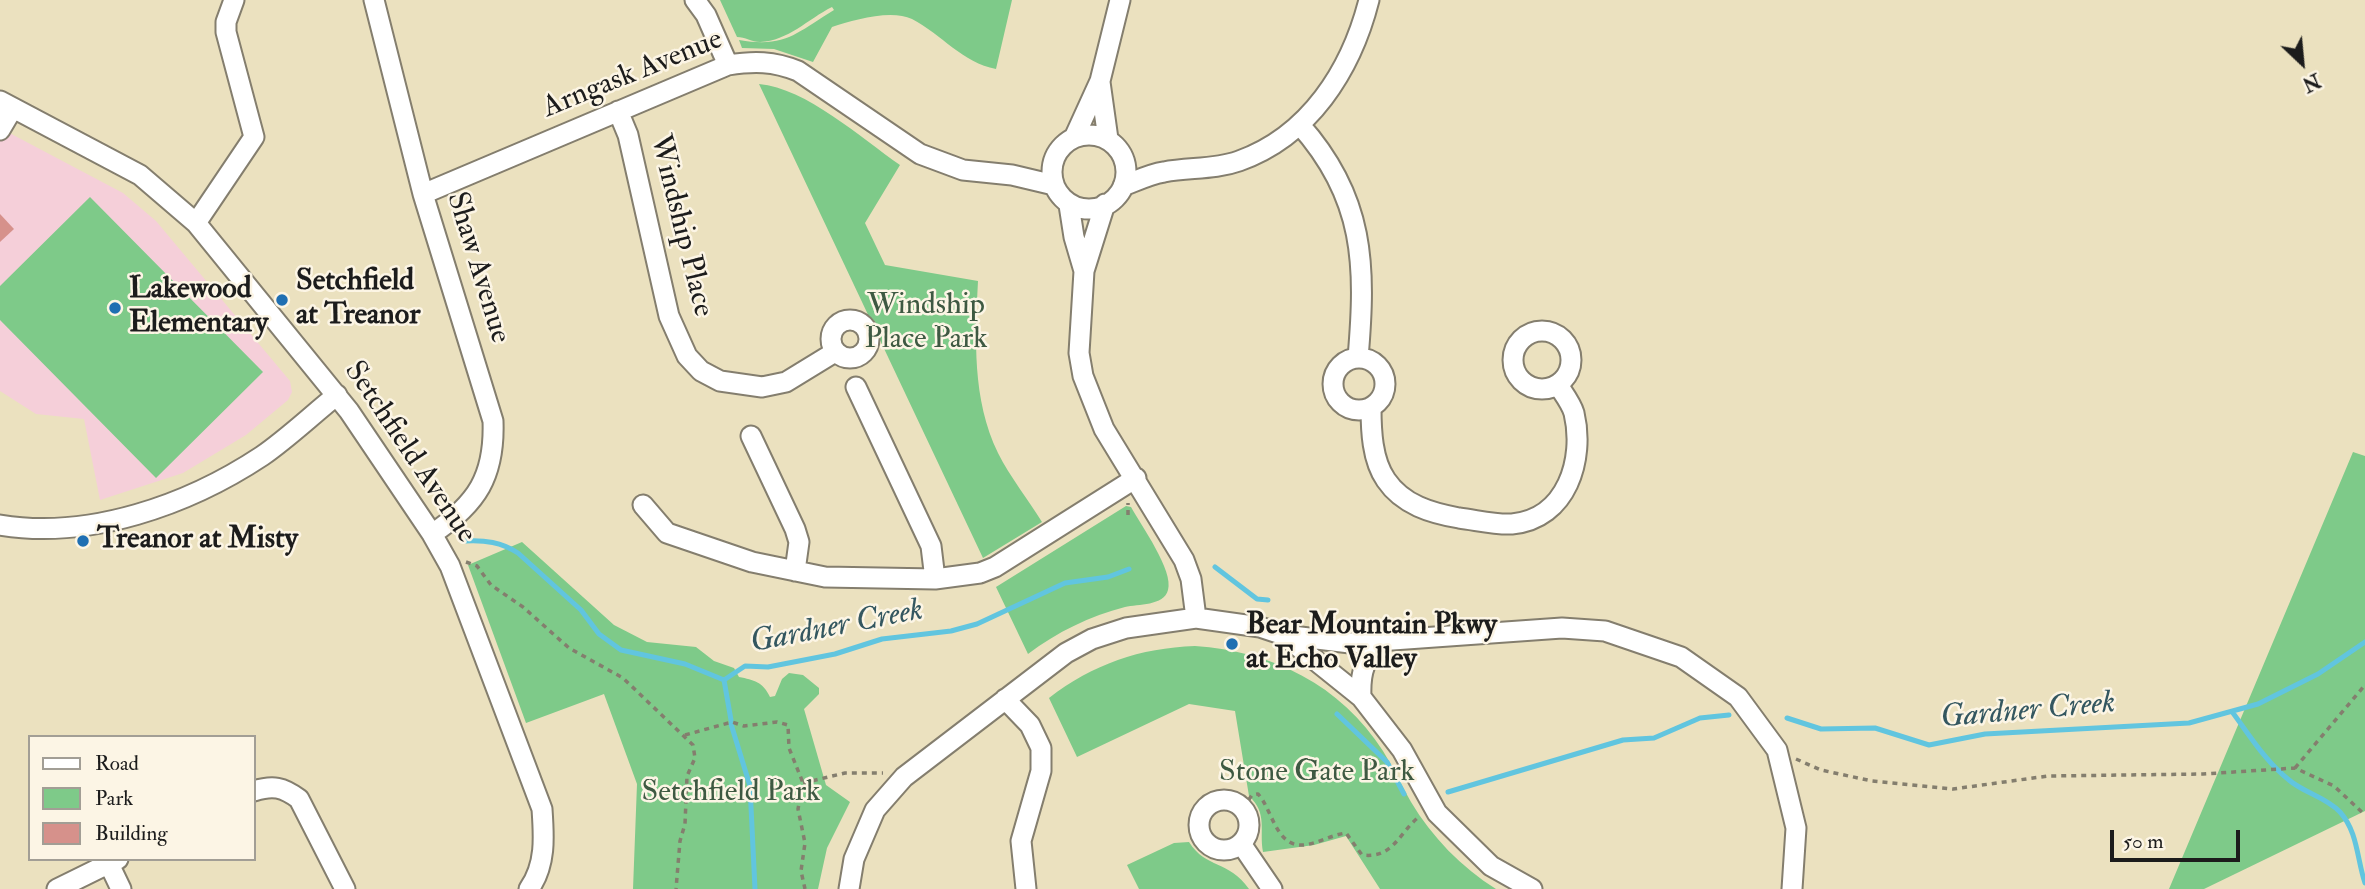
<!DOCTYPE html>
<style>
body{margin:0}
#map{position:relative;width:2365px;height:889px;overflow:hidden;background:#ebe1bf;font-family:"IM FELL Double Pica",serif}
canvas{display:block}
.legend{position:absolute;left:28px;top:735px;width:228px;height:126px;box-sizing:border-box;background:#fcf5e5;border:2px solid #a29e95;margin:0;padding:9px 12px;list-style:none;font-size:21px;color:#1c1c1c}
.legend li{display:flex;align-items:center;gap:14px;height:35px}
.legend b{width:35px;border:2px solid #a29e95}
.north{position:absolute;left:2267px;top:28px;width:70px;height:70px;-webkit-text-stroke:5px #fcf5e5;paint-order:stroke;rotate:154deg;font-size:19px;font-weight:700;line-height:28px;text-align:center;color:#1c1c1c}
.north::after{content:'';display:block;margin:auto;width:24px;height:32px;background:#1c1c1c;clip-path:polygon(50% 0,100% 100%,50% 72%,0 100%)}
.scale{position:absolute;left:2110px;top:830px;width:130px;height:32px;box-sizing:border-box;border:4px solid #1c1c1c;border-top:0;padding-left:9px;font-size:21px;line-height:24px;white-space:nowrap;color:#1c1c1c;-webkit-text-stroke:5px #fcf5e5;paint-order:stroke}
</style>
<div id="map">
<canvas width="2365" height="889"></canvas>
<ul class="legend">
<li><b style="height:9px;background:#fff"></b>Road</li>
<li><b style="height:19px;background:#7eca89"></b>Park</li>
<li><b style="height:19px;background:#d6918b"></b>Building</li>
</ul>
<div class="north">N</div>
<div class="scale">50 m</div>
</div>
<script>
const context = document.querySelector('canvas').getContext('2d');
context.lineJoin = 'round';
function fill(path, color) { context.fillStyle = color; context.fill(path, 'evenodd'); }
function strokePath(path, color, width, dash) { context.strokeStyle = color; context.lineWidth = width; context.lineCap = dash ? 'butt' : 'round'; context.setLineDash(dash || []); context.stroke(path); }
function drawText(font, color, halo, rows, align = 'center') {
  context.font = font + ' "IM FELL Double Pica",serif'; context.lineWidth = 5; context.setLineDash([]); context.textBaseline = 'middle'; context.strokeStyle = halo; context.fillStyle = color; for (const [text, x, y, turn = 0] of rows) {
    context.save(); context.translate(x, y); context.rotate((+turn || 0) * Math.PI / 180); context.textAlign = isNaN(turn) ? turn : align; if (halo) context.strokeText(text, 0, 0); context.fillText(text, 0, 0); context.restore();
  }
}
fill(new Path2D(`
 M0,128L123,193L156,221L290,381L292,392L288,400L246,435L183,473L100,500L84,419L36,414L0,391Z`), '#f5cfd9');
fill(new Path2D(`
 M720,0H1012L996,69C963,63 941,34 912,19C891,9 853,20 832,27L813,62L774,49L742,48L739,40C786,48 796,33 834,10L832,7C808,19 788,41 760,42C752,42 745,37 737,37Z
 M759,84C806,88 861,138 900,165L865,223L885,265L978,281C975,339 972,399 998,453C1010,477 1028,499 1042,522L983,558Z
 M90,197L263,372L156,478L0,320V286Z
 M2353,452L2365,456V811L2204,889H2169Z
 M1126,506L1131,507C1141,525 1174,571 1168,590C1164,606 1138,604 1125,607C1090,616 1057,632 1028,654L996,587Z
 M522,542L614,625L647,642L696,647L714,661L734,668L739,677C754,680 763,682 770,697L775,696L782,679L789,673L803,675L819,688V694L804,709L826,785L850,802L827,848L818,889H633L637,784L604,694L526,723L468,565Z
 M1195,646C1272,651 1341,685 1383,751C1393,767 1401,785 1411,802C1432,837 1461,867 1496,889H1380L1346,836L1314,845L1263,852C1259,831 1268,813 1249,796L1235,711L1189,704L1077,757L1049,698C1093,664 1140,648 1195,646Z
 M1189,842C1206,869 1229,860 1249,889H1139L1127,865L1174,843Z`), '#7eca89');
strokePath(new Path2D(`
 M465,541C485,540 501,542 518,553L581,610L599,634L621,650L685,664L724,680L745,666L768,667L835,654L882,639L951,631L977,624L1065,583L1108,577L1129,569
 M1215,567L1257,599L1268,600
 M724,680L731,720
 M2233,713C2250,736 2266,762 2289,780C2304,793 2326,797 2340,812C2358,832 2357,860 2365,883
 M1337,714L1387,762L1404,794
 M1787,718L1821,729L1875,728L1929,745L1985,734L2189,723L2258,704L2318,674L2365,642
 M731,724L750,786L755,889
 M1448,792L1623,740L1654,738L1700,718L1729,715`), '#61c5df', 5);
fill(new Path2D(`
 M0,214L14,229L0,242Z`), '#d6918b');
const minor = new Path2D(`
 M374,0L423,194L493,421C495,476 477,504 432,534
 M695,0L706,15L728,65
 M1100,82L1108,139
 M0,101L140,175L196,223L349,411L432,534L450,566L542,809C544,837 546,865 529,889
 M618,111L628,135L669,316L687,356L701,371L720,381L762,387L786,382L835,352
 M1300,125C1365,198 1366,265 1358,358
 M0,130L13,108
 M1052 172a37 37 0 1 1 74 0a37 37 0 1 1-74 0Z
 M1074,138L1100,81L1120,0
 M1123,186C1136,181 1150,174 1164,172C1189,167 1214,170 1239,161C1309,136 1351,71 1369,0
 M423,194L728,65C754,61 773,61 798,71L920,154L963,170L1012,175L1054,185
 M1105,204L1084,271L1079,353L1083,376L1104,429L1184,560L1191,579L1196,618
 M1069,205L1074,237L1084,271
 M196,223L254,137L226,32V22L234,0
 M831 339a19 19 0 1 1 38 0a19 19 0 1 1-38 0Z
 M1513 360a29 29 0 1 1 58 0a29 29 0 1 1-58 0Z
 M1333 384a26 26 0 1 1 52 0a26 26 0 1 1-52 0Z
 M856,387L931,546L935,579
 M1371,407C1371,430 1372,460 1386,480C1403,505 1431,513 1459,518C1476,520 1495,525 1512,524C1567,519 1585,459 1574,413C1571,403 1563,393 1558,385
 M751,436L795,529L799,542L795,571
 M643,505L667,533L752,562L825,577L935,579L980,573L995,567L1136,478
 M0,525C89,540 188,505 262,456C288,438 312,415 337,395
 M1285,636L1361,697L1402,750L1437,813L1491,866L1532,889
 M1361,697C1360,672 1364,658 1384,642
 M1005,699L1030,725L1041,748V771L1021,841L1026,889
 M254,791C273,785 283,787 299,799L345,889
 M1199 825a25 25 0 1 1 50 0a25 25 0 1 1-50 0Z
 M1242,845L1272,889
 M109,864L121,889
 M57,889L118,859
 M849,889L854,859L875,810L904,777L1066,653L1092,639L1126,628L1196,618L1260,627L1284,635L1350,643L1562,628L1605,631L1681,657L1738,697L1777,750L1796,828L1792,889`);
strokePath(minor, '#847e6e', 23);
strokePath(new Path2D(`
 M1128,515V503
 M466,562L477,566L491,585L523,607L569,648L623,678L693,745L695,758L687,776L685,824L680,841L676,889
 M685,735L732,722L744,726L777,722L788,725L789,748L803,783L798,809L805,843L801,871L805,889
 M1796,759L1821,770L1872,781L1953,789L2048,776L2203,774L2295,768L2334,786L2365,815
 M2295,768L2365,685
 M803,783L845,773H883
 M1243,808L1252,795L1258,794C1272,809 1276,847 1303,845C1317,844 1331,835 1346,833L1362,855C1394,859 1399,832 1420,816`), '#847e6e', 3.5, [5, 5]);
strokePath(minor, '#fff', 19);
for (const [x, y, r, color] of [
 [282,300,7,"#1f6fb2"],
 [115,308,7,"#1f6fb2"],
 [83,541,7,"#1f6fb2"],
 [1232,644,7,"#1f6fb2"]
]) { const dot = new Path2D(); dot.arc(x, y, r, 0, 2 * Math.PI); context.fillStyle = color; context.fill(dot); strokePath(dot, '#fcf5e5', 2.5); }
drawText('30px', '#1c1c1c', '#fcf5e5', [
 ["Arngask Avenue",633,75,-22],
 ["Windship Place",680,226,76],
 ["Shaw Avenue",477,268,73],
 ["Setchfield Avenue",409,453,56]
]);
drawText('bold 30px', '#1c1c1c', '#fcf5e5', [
 ["Setchfield",296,283],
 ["at Treanor",296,317],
 ["Lakewood",129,291],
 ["Elementary",129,325],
 ["Treanor at Misty",97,541],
 ["Bear Mountain Pkwy",1246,627],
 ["at Echo Valley",1246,661]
], 'left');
drawText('30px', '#3e5942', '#fcf5e5', [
 ["Windship",926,307],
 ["Place Park",926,341],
 ["Stone Gate Park",1317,774],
 ["Setchfield Park",731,794]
]);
drawText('italic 32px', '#345760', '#fcf5e5', [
 ["Gardner Creek",837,628,-11],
 ["Gardner Creek",2028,712,-5]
]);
</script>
